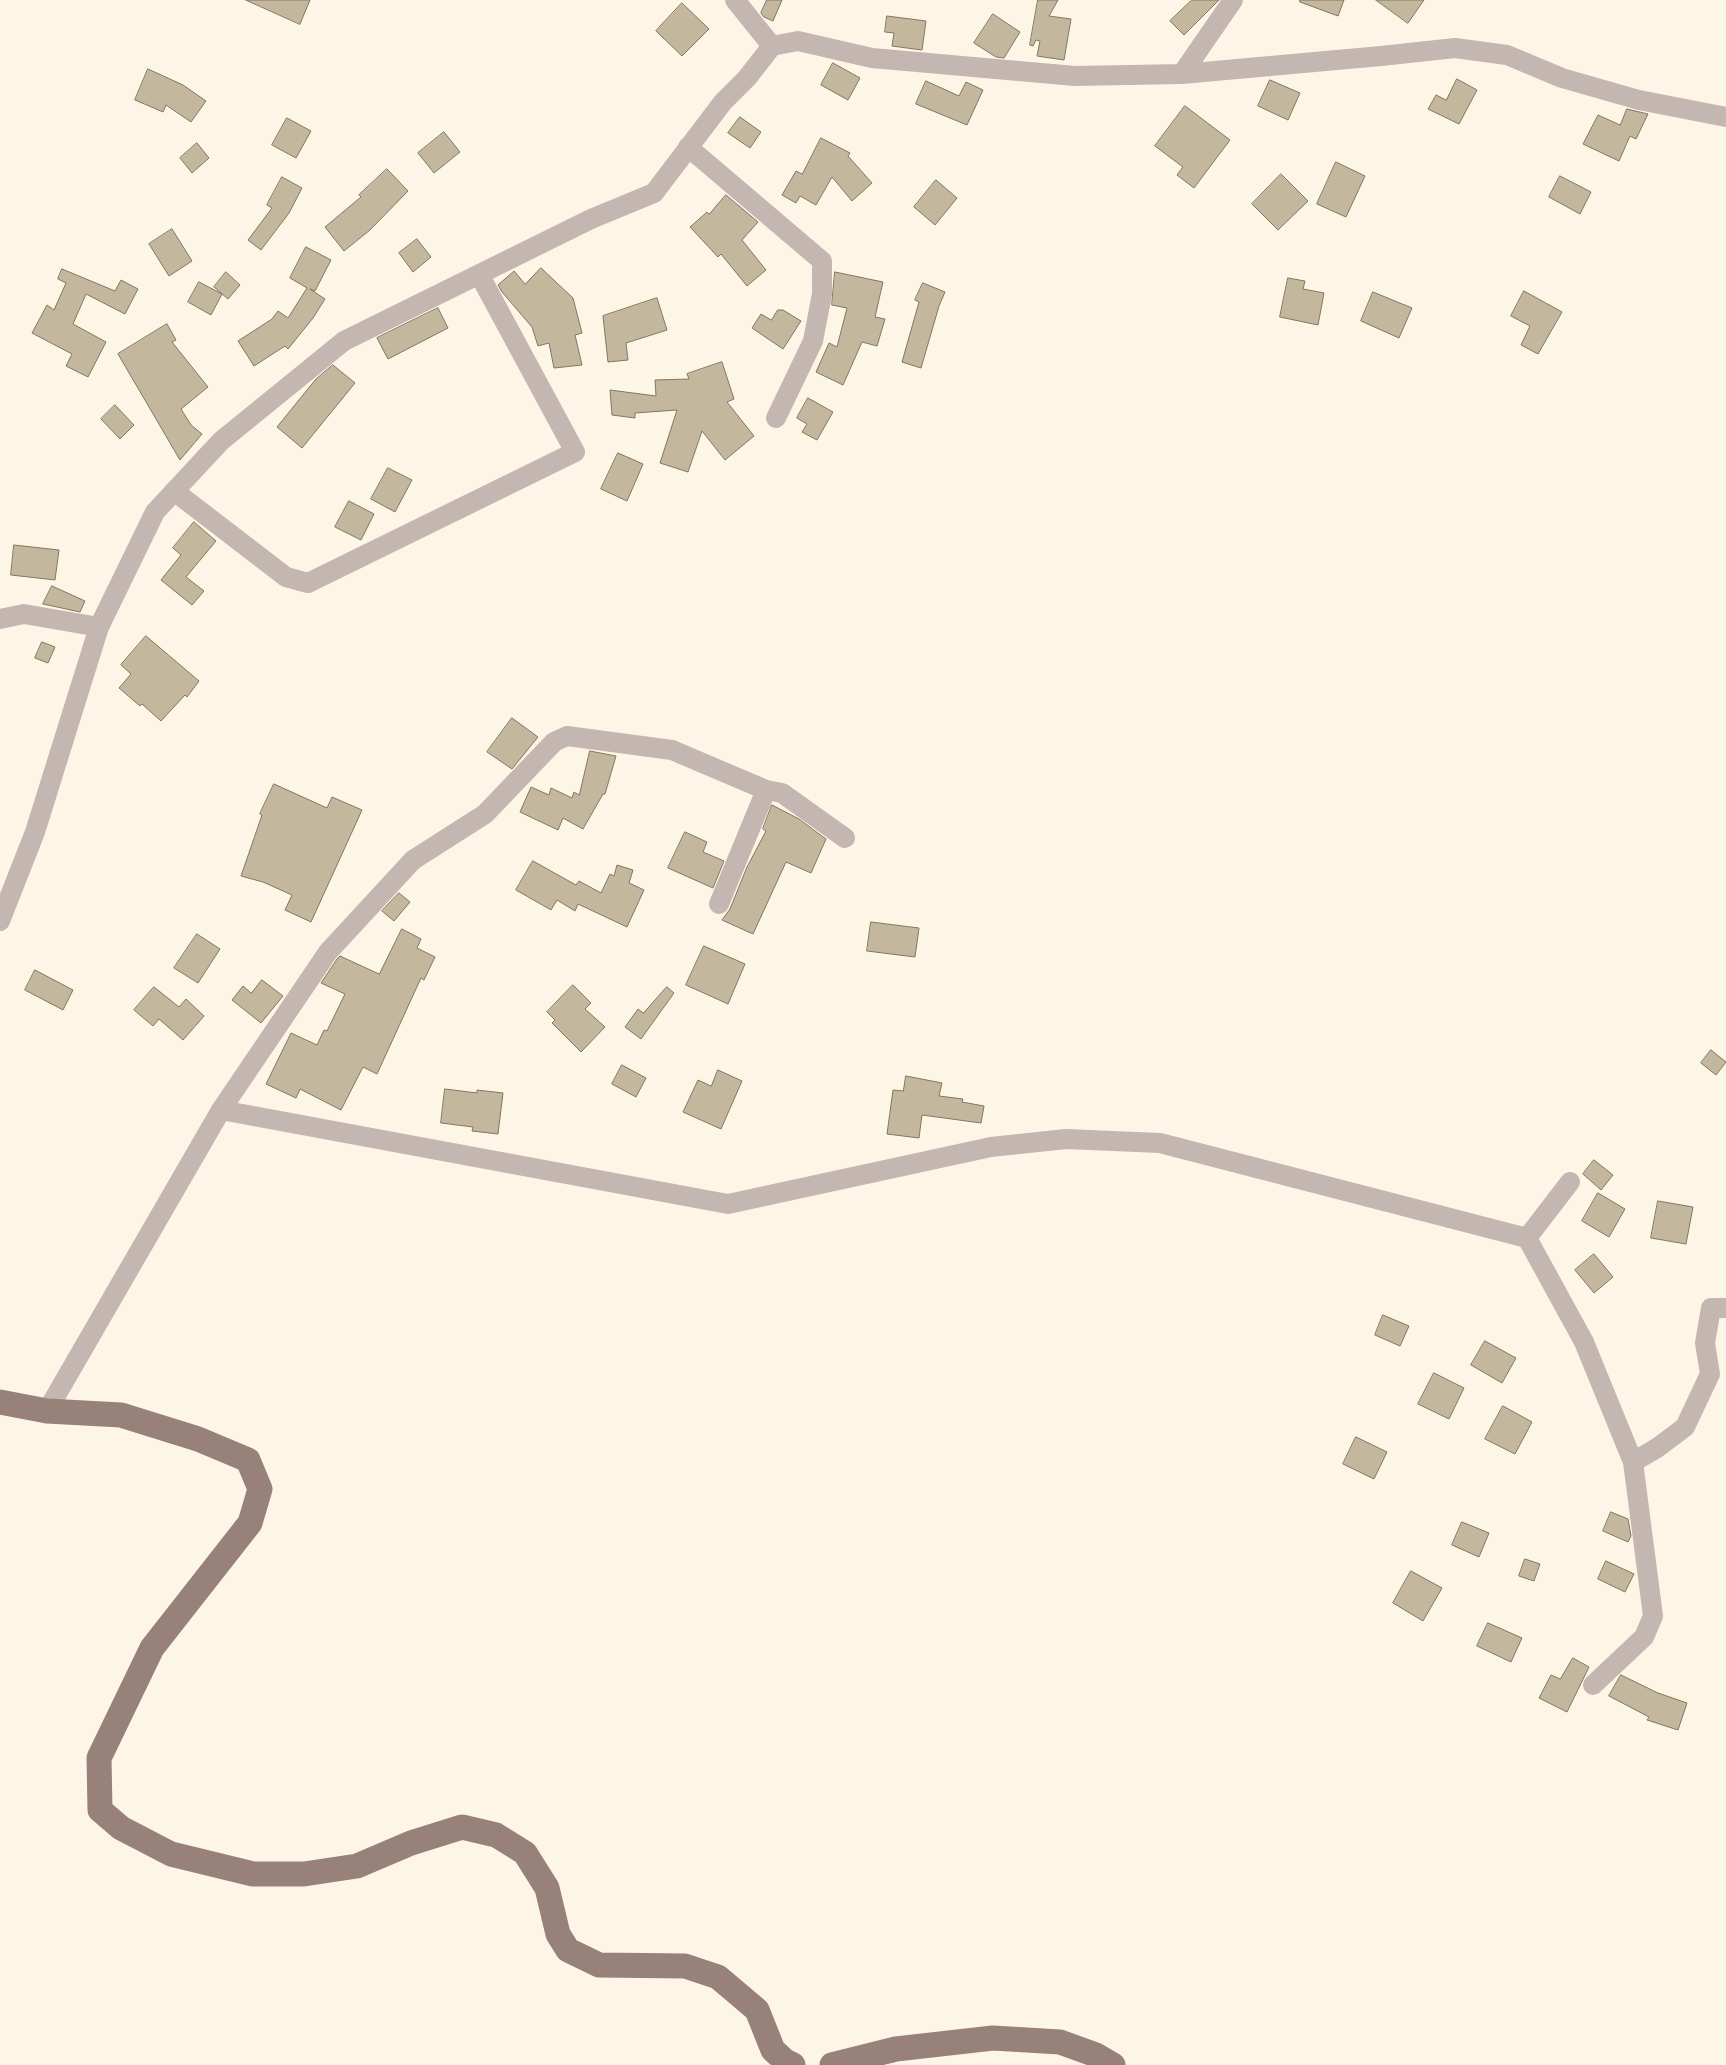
<!DOCTYPE html>
<style>
body{margin:0}
canvas{display:block;background:#fdf6e6}
</style>
<canvas width="1726" height="2065"></canvas>
<script>
const context = document.querySelector('canvas').getContext('2d');
context.lineJoin = 'round';
function fill(path, color) { context.fillStyle = color; context.fill(path, 'evenodd'); }
function strokePath(path, color, width, dash) { context.strokeStyle = color; context.lineWidth = width; context.lineCap = dash ? 'butt' : 'round'; context.setLineDash(dash || []); context.stroke(path); }
const building = new Path2D(`
 M246,0H310L300,24Z
 M767,0H782L773,21L764,17L761,13Z
 M1038,0H1058L1049,16L1071,19L1064,60L1037,56L1040,41L1036,40L1033,46L1030,45Z
 M1192,0H1219L1184,35L1170,21Z
 M1300,0H1344L1338,16L1300,2Z
 M1376,0H1424L1408,23Z
 M682,3L709,29L682,56L656,31Z
 M993,14L1020,32L1004,58L996,57L974,43Z
 M887,16L926,21L922,50L892,46L894,33L885,32Z
 M833,63L860,78L848,100L821,85Z
 M148,69L183,85L206,101L191,122L166,105L163,112L135,100Z
 M1457,79L1477,90L1459,124L1428,109L1436,95L1446,100Z
 M1270,80L1300,93L1288,120L1258,106Z
 M926,81L959,96L966,82L983,90L967,125L916,104Z
 M1185,106L1230,140L1194,188L1177,175L1183,167L1155,146Z
 M1627,109L1648,114L1636,139L1630,136L1619,161L1583,144L1598,115L1620,125Z
 M740,117L761,132L750,148L728,133Z
 M287,118L311,131L296,158L272,145Z
 M444,132L460,152L434,173L418,153Z
 M821,138L850,153L848,156L872,183L852,201L832,177L816,205L800,196L796,203L782,195L796,171L802,174Z
 M197,143L209,158L192,173L180,158Z
 M1336,162L1365,176L1346,217L1317,204Z
 M387,169L408,191L370,230L344,251L325,227L361,197L359,195Z
 M1281,174L1308,201L1278,230L1252,204Z
 M1560,176L1591,192L1580,214L1549,197Z
 M282,177L302,188L289,213L261,250L248,240L272,208L267,205Z
 M936,180L957,198L935,225L914,207Z
 M726,195L758,222L742,240L766,270L747,286L721,254L718,257L690,227L707,212L709,214Z
 M172,229L192,261L169,276L149,244Z
 M417,239L431,257L413,272L399,253Z
 M306,247L331,260L315,291L310,289L325,299L313,318L288,349L285,346L254,366L238,341L272,319L278,311L288,318L307,288L290,278Z
 M541,268L573,298L582,333L575,335L582,365L554,368L549,343L538,346L532,327L502,292L498,285L514,271L525,284Z
 M62,269L115,291L121,280L138,289L125,314L86,294L73,324L106,342L88,377L66,366L72,354L32,333L47,305L54,310L66,283L58,279Z
 M226,272L240,285L228,299L214,287Z
 M835,272L883,282L875,317L885,319L877,346L862,342L843,385L816,372L829,343L837,347L847,308L832,305Z
 M1288,278L1305,281L1303,289L1324,293L1318,325L1280,317Z
 M199,282L222,294L211,315L188,302Z
 M923,283L945,292L939,306L921,368L902,362L919,302L915,300Z
 M1524,291L1562,312L1538,354L1521,345L1530,326L1511,316Z
 M1373,292L1412,308L1399,338L1361,321Z
 M657,298L667,330L626,343L628,360L608,362L603,316Z
 M438,308L448,328L388,359L377,338Z
 M778,310H783L801,321L783,349L752,328L761,314L771,320Z
 M167,324L176,340L172,342L208,387L181,409L191,425L202,434L180,460L118,354Z
 M722,362L734,399L727,402L754,436L725,460L702,431L688,472L660,463L677,410L635,413V418L612,415L610,390L656,396L655,380L689,379L687,374Z
 M333,365L355,383L302,448L277,427L316,379Z
 M808,398L833,412L817,440L802,432L807,424L797,418Z
 M115,405L134,425L120,439L101,419Z
 M618,453L643,464L627,501L601,489Z
 M388,468L412,480L395,512L371,499Z
 M349,501L374,514L361,540L335,527Z
 M194,522L216,541L186,577L204,591L192,605L161,580L181,555L173,548Z
 M14,545L59,550L55,580L11,575Z
 M52,586L85,601L80,612L43,604Z
 M146,636L199,681L187,697L185,695L161,721L142,704L140,706L119,688L131,674L121,665Z
 M42,642L55,647L48,663L35,658Z
 M512,718L538,737L512,769L487,752Z
 M590,751L616,756L605,794H603L583,829L563,818L558,830L520,812L531,787L549,795L551,788L572,798L574,792L579,795Z
 M274,784L327,808L332,797L362,810L311,922L285,910L292,895L263,882L241,876L262,815L260,814Z
 M772,805L799,819L826,839L811,873L786,862L753,934L722,920L730,909L747,867L766,831L763,829Z
 M685,832L707,842L703,852L724,861L713,888L668,868Z
 M533,861L576,885L579,881L601,893L610,874L614,876L617,865L633,870L629,883L644,890L627,927L578,904L575,911L557,900L551,910L516,890Z
 M399,893L410,902L394,921L382,911Z
 M871,922L919,928L915,957L867,951Z
 M402,929L421,939L417,948L435,957L424,980L421,978L377,1074L363,1067L341,1110L300,1089L296,1098L266,1084L291,1033L317,1045L324,1030L327,1031L345,994L321,983L337,959L340,956L379,974Z
 M197,934L220,949L198,983L174,968Z
 M704,946L745,964L728,1004L686,985Z
 M35,970L73,990L63,1010L25,990Z
 M262,980L283,996L261,1023L232,1000L243,986L251,993Z
 M573,985L591,1003L585,1009L605,1027L581,1052L552,1023L555,1020L547,1012Z
 M154,987L179,1007L186,999L204,1016L183,1040L159,1019L153,1026L134,1010Z
 M667,987L674,993L641,1039L625,1027L638,1009L643,1013Z
 M1711,1050L1726,1062L1716,1075L1701,1063Z
 M622,1065L646,1078L636,1097L612,1084Z
 M718,1070L742,1081L721,1129L683,1112L698,1080L711,1086Z
 M906,1076L942,1083L939,1096L963,1099L962,1102L984,1106L981,1123L922,1115L919,1138L887,1134L893,1090L903,1091Z
 M445,1089L477,1093V1090L503,1093L498,1134L472,1131L473,1127L441,1123Z
 M1594,1160L1613,1175L1601,1190L1583,1174Z
 M1598,1193L1625,1209L1609,1237L1582,1221Z
 M1658,1201L1693,1207L1686,1244L1651,1238Z
 M1594,1254L1613,1277L1594,1293L1575,1270Z
 M1383,1315L1409,1326L1400,1346L1375,1335Z
 M1485,1341L1516,1358L1502,1383L1471,1365Z
 M1434,1373L1464,1388L1449,1419L1418,1404Z
 M1503,1406L1532,1422L1515,1454L1485,1439Z
 M1356,1437L1387,1452L1374,1479L1343,1464Z
 M1611,1512L1628,1519L1631,1536L1628,1542L1603,1531Z
 M1462,1522L1489,1533L1479,1557L1452,1545Z
 M1525,1559L1540,1564L1534,1581L1519,1576Z
 M1606,1561L1634,1574L1625,1592L1598,1579Z
 M1411,1571L1442,1588L1423,1621L1393,1603Z
 M1488,1623L1522,1638L1511,1662L1477,1646Z
 M1573,1658L1589,1667L1567,1712L1539,1698L1551,1675L1560,1679Z
 M1621,1675L1658,1693L1687,1703L1678,1730L1647,1720L1649,1717L1609,1696Z`);
fill(building, '#c3b79e');
strokePath(building, '#817760', 1);
strokePath(new Path2D(`
 M735,0L772,46
 M1182,74L1233,0
 M688,147L822,261V294L813,341L776,418
 M174,491L286,577L308,583L575,452L479,274
 M0,619L24,614L99,627
 M719,904L766,790
 M0,921L35,832L99,627L155,512L221,441L344,341L591,219L654,193L723,102L747,78L772,46L798,41L872,58L1075,76L1182,74L1381,56L1455,48L1507,55L1562,78L1639,100L1726,117
 M221,1110L728,1204L991,1147L1066,1139L1160,1143L1527,1238L1584,1342L1633,1462L1653,1616L1644,1637L1593,1685
 M1527,1238L1570,1182
 M47,1411L221,1110L328,952L413,860L485,814L554,742L567,736L672,750L766,790L782,793L845,838
 M1633,1462L1657,1448L1685,1427L1710,1374L1705,1343L1711,1308H1726`), '#c4b7b2', 20);
strokePath(new Path2D(`
 M0,1402L47,1411L121,1415L198,1439L248,1460L260,1489L250,1523L152,1648L99,1758L100,1810L121,1828L171,1854L253,1874H304L357,1866L411,1843L462,1827L496,1835L525,1853L547,1888L558,1934L568,1950L599,1965L685,1966L718,1977L757,2010L773,2050L785,2061L793,2065
 M832,2065L896,2049L993,2038L1060,2042L1096,2055L1113,2065`), '#988178', 25);
</script>
